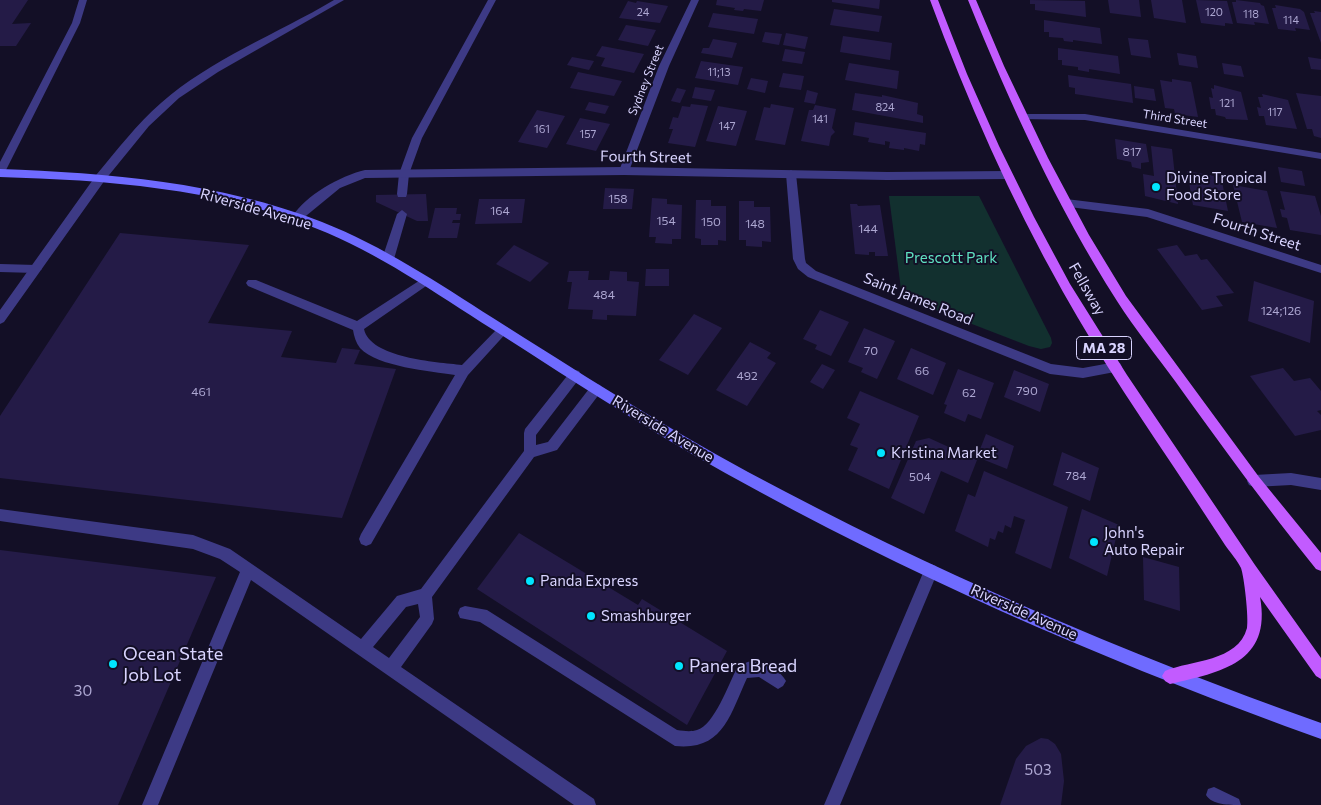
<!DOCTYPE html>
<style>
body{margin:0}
canvas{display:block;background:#130f26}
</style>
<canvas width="1321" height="805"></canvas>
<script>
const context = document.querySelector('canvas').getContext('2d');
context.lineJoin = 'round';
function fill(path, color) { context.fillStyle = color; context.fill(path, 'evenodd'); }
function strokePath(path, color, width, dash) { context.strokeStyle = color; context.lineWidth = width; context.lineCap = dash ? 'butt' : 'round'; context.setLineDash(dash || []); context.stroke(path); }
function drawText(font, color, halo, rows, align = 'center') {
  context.font = font + ' Commissioner,sans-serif'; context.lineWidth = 4; context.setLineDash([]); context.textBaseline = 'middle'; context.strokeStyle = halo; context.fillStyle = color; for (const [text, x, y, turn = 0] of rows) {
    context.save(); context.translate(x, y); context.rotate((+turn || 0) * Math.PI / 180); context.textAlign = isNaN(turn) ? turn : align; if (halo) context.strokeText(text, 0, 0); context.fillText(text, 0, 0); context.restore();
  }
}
fill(new Path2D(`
 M889,196H979L1051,338L1052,343L1050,347L1041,349L1029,346L902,297Z`), '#12302f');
fill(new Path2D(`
 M0,0H28L12,24L31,23L16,46H0Z
 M717,0H764L761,11L744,9L743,11L734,10L735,8L716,5Z
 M832,0H880L879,9L832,2Z
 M1030,0L1085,1L1086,17L1035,10V4H1030Z
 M1108,0H1139L1141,17L1110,13Z
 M1151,0H1182L1186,23L1154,18Z
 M1196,0L1227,1L1233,24L1225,23V26L1201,23Z
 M1236,0L1260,3L1261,5L1264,6L1269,24L1254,22L1255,25L1237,23L1232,2H1236Z
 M628,1L636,3L637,1L668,6L660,23L619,18Z
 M1275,5L1300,9L1304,12L1310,30L1295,28L1296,31L1278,29L1272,8H1276Z
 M834,9L882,16L879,32L830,25Z
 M1314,11L1321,12V43L1310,13H1315Z
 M713,13L758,19L754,34L708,27Z
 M1044,20L1100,28L1102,44L1073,40V42L1064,41L1063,38L1049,37V32H1044Z
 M626,25L656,30L648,46L618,40Z
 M765,32L782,34L779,45L762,42Z
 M786,33L808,37L805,49L783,45Z
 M843,36L892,43L890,60L840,52Z
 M1128,38L1148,40L1151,58L1131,55Z
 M713,39L737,43L732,58L701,53L703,48H709Z
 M602,46L644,54L634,73L601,66L605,58L596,56Z
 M1058,48L1118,56L1120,74L1089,69V72L1078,70V67L1062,65V60H1058Z
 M785,49L805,52L802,64L782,61Z
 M1177,53L1196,56L1198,68L1179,65Z
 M572,57L594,61L589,70L567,65Z
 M1308,57L1321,59V70L1311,69Z
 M701,61L743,67L738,85L695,78Z
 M849,63L899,71L897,89L845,80Z
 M1222,63L1241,66L1244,77L1224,74Z
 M578,72L622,81L614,96L570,88Z
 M783,73L804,76L801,90L779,87Z
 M1068,75L1131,84L1133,103L1075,94V88L1069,87Z
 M751,78L768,81L765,93L747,89Z
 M1172,79L1191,82L1198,117L1175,114L1174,109L1165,108L1160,80L1172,82Z
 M1214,85L1241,92L1248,120L1226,119L1225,117L1216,115L1215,109H1211L1209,97L1213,98L1211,88L1214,89Z
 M1134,86L1154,89L1156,101L1135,98Z
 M695,87L715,90L711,101L692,98Z
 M677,88L686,90L680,103L671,101Z
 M807,90L818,93L815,104L804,102Z
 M855,93L882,97V95L918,103L917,114L923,116V123L852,110Z
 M1296,93L1321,96V138L1314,136L1312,129H1307Z
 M1262,94L1288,100L1297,129L1266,125L1264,116H1259L1257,107L1261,108L1258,97H1263Z
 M589,102L609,106L605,114L585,110Z
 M691,104L708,106L695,147L668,143L673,129H669L673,117L678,118L682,106L690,107Z
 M771,104L794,108L785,145L755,140L764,107L770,108Z
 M815,105L836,109L832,128L835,132L831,136L829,146L801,141L809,110H813Z
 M718,106L747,111L736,146L706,141Z
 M537,110L565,116L547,148L518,142Z
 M580,118L610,124L596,151L566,144Z
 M855,122L926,133L925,145L920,144L919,151L904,148V150L889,148L890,142L885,141V145L868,142L869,138L853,135Z
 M1115,139L1146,144L1149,162L1141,163V169L1132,167L1131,162L1117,159Z
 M1151,146L1172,149L1178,204L1145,196L1143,174L1154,176Z
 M1278,167L1302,171L1305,186L1281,182Z
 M1187,171L1221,177L1228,211L1193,205Z
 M1233,185L1267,191L1277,228L1242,222Z
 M605,188L634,189L632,209H603Z
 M1280,191L1315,196L1321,216V235L1290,230L1287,218L1282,217L1280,209L1285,210Z
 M426,194L428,221H417L376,202V195Z
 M652,198L667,199V204L682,205L681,239H672V244L655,243L656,237H649Z
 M479,199H525L522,223L475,224Z
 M696,200H711V206H726V241L718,240V245H701V239L695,238Z
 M739,201H754V207H770L771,242L762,241V247L746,246V240H739Z
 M850,204H857L858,206L880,205L888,256H875V252H869V255L855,254Z
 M435,208H457L456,214H461L460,220H453L452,223H460L457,238H428Z
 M120,233L249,245L208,323L292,331L281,357L336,363L342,348L360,350L354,364L396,369L342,518L0,478V416Z
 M514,245L549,263L530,282L496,264Z
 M1177,245L1185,256L1197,254L1201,260L1207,259L1234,293L1216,296L1223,306L1202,310L1157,249Z
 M646,269H669V286H645Z
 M569,271H589L588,280H609L610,271L627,272V281L639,282L636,316L607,315V320L592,319L593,310L568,309L572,282H567Z
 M1254,281L1314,301L1310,343L1248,321Z
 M820,310L849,322L831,356L815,349L817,345L803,339Z
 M694,314L722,328L688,375L659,360Z
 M864,328L895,341L877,379L861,372L863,368L848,362Z
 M750,342L771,353L767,358L776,363L747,406L716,390Z
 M911,348L946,363L933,395L897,379Z
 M822,364L835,370L823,389L810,382Z
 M1283,368L1294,381L1310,378L1321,391V410L1317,411L1321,415V430L1295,436L1250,376Z
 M958,369L994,383L981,419L968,414L965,422L944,413L947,405L944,404Z
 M1014,370L1049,384L1040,412L1004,397Z
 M860,391L919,416L889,489L848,470L858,448L850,445L860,424L847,418Z
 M986,434L1014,446L1007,469L977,457Z
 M929,438L977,460L968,483L941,471L924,514L891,498L916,441Z
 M1062,452L1099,468L1090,501L1053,485Z
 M984,471L1068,507L1051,569L1015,553L1025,520L1014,516L1011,528L1005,525L1003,533L998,531L995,540L990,538L988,547L955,531L968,494L975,497Z
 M1082,509L1119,525L1107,576L1069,558Z
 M519,533L638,605L642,599L727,651L687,725L477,589Z
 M0,550L216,577L118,805H0Z
 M1143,557L1179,567L1180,611L1144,600Z
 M1041,738L1048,739L1055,744L1061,754L1064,781L1061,805H1000L1016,759L1026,746Z`), '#241b47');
fill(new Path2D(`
 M79,0H87L80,23L5,172L0,176V162L72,23Z
 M334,0H344L218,72L179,98L149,126L105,180H97L96,177L97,174C117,150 137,124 161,103C211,59 277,34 334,0Z
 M488,0H496L422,138L409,174L407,194L406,197H398L397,194L399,174L412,138Z
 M402,210L407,214L394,259L388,263L382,259L397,214Z
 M0,264L36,265L42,269L36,273L0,272Z
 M425,277L431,281L429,284L364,329C370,358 436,362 462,365L499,327H507L509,330L468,375L371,544L366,546L361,544L359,539L361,534L455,375C430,371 378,367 360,348C356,343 354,336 353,330L248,286L246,283L248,280H256L357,321Z
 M575,370L579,371L581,375L579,379L536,435V445L548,442L592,385L596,384L600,385L602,389L600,393L557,450L534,457L432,597L434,619L432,624L401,667L594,799L596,805H574L251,580L158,805H142L240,572L220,559L193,549L0,521V509L193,535L230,549L361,639L397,596L421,589L524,451V433L525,429L571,371ZM418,604L420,617L389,658L373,647L406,607Z
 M931,564L936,566L938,571L840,805H824L926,566Z
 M465,606L487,610L677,730C684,731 691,732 697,730C714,726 729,683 737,668C741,665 746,662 752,661C764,660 781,671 786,681L783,686L778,689L759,677L747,678C730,715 723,751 675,746L480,622L460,618L458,613L460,608Z
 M1214,787L1239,799L1241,805C1229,805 1212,805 1206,795L1208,789Z`), '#3d3a85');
fill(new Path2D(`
 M691,0H699L669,66L629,171L624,175L620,174L619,171L659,66Z
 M1024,114H1085L1321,153V159L1085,120L1021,119L1019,117Z
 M791,170L796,174L805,259L806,263L816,271L1051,364L1083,368L1116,362L1120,363L1122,367L1120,371L1083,378L1050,374L808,277L798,269L793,259L786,174Z
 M1066,199L1148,209L1321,265V273L1147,217L1062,206L1061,203Z
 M1291,473L1321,478V490L1291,485L1254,487L1249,485L1247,481L1249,477L1254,475Z`), '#3d3a85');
fill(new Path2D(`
 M624,167L887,172L1008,171L1013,175L1008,179L887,180L624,175L365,178L340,188L301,220L297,221L292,217C306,195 340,176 365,170Z
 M101,173L106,177L105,180L4,322L0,324V310L97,174Z`), '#3d3a85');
fill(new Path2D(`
 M0,169C108,173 220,182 322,222C383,246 438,283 493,318C577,371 661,425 748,472C932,571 1124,653 1321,723V739C1129,670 940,590 760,492C668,443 581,386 492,329C435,293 379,253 315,228C217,188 105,180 0,177Z`), '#6f6bff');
fill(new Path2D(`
 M930,0H938L967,74L999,146L1034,217L1070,284L1127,375L1255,565L1321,658V679L1316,676L1260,597C1272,663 1221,672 1170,684L1165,681L1162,676L1165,671C1191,660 1238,662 1247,628C1249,618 1244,576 1241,568C1237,560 1230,552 1225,545C1213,527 1201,508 1189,490C1146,425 1101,360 1063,292C1010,198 967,100 930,0Z
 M968,0H976L1004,66L1048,158L1089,235L1126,296L1259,477L1321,553V571L1316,569C1267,508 1221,445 1175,381C1156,355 1135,329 1117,301C1057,207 1010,104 968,0Z`), '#c25bff');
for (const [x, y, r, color] of [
 [1156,187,5,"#00e5ff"],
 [881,453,5,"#00e5ff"],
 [1094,542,5,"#00e5ff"],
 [530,581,5,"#00e5ff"],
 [591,616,5,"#00e5ff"],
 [113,664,5,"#00e5ff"],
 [679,666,5,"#00e5ff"]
]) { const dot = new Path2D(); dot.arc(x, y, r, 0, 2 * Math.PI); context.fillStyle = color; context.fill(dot); strokePath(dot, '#130f26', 2); }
drawText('11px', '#aca6d1', null, [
 ["24",643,12],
 ["120",1214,12],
 ["118",1251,14],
 ["114",1291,20],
 ["11;13",719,72],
 ["121",1227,103],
 ["824",885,107],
 ["117",1275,112],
 ["141",820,119],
 ["147",727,126],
 ["161",542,129],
 ["157",588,134]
]);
drawText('12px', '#d9d4ff', '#130f26', [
 ["Sydney Street",646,80,-68],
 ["Third Street",1175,119,9]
]);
drawText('12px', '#aca6d1', null, [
 ["817",1132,152],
 ["158",618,199],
 ["164",500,211],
 ["154",666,221],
 ["150",711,222],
 ["148",755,224],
 ["144",868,229],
 ["484",604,295],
 ["124;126",1281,311],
 ["70",871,351],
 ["66",922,371],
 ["492",747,376],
 ["790",1027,391],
 ["461",201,392],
 ["62",969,393],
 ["784",1076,476],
 ["504",920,477]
]);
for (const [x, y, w] of [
 [1104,348,55]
]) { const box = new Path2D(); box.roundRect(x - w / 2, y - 11.5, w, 23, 4); context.fillStyle = '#130f26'; context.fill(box); strokePath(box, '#d9d4ff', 1); }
drawText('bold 14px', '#d9d4ff', null, [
 ["MA 28",1104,348]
]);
drawText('15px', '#d9d4ff', '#130f26', [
 ["Fourth Street",646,157,1],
 ["Riverside Avenue",256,209,16],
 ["Fourth Street",1257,232,18],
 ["Fellsway",1087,289,60],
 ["Saint James Road",918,299,22],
 ["Riverside Avenue",663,429,31],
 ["Riverside Avenue",1024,612,24]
]);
drawText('15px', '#d9d4ff', '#130f26', [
 ["Divine Tropical",1166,178],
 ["Food Store",1166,195],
 ["Kristina Market",891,453],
 ["John's",1104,533],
 ["Auto Repair",1104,550],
 ["Panda Express",540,581],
 ["Smashburger",601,616]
], 'left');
drawText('15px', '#5fe0c0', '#130f26', [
 ["Prescott Park",951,258]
]);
drawText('15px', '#aca6d1', null, [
 ["30",83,691],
 ["503",1038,770]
]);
drawText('18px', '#d9d4ff', '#130f26', [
 ["Ocean State",123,654],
 ["Job Lot",123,675],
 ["Panera Bread",689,666]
], 'left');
</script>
